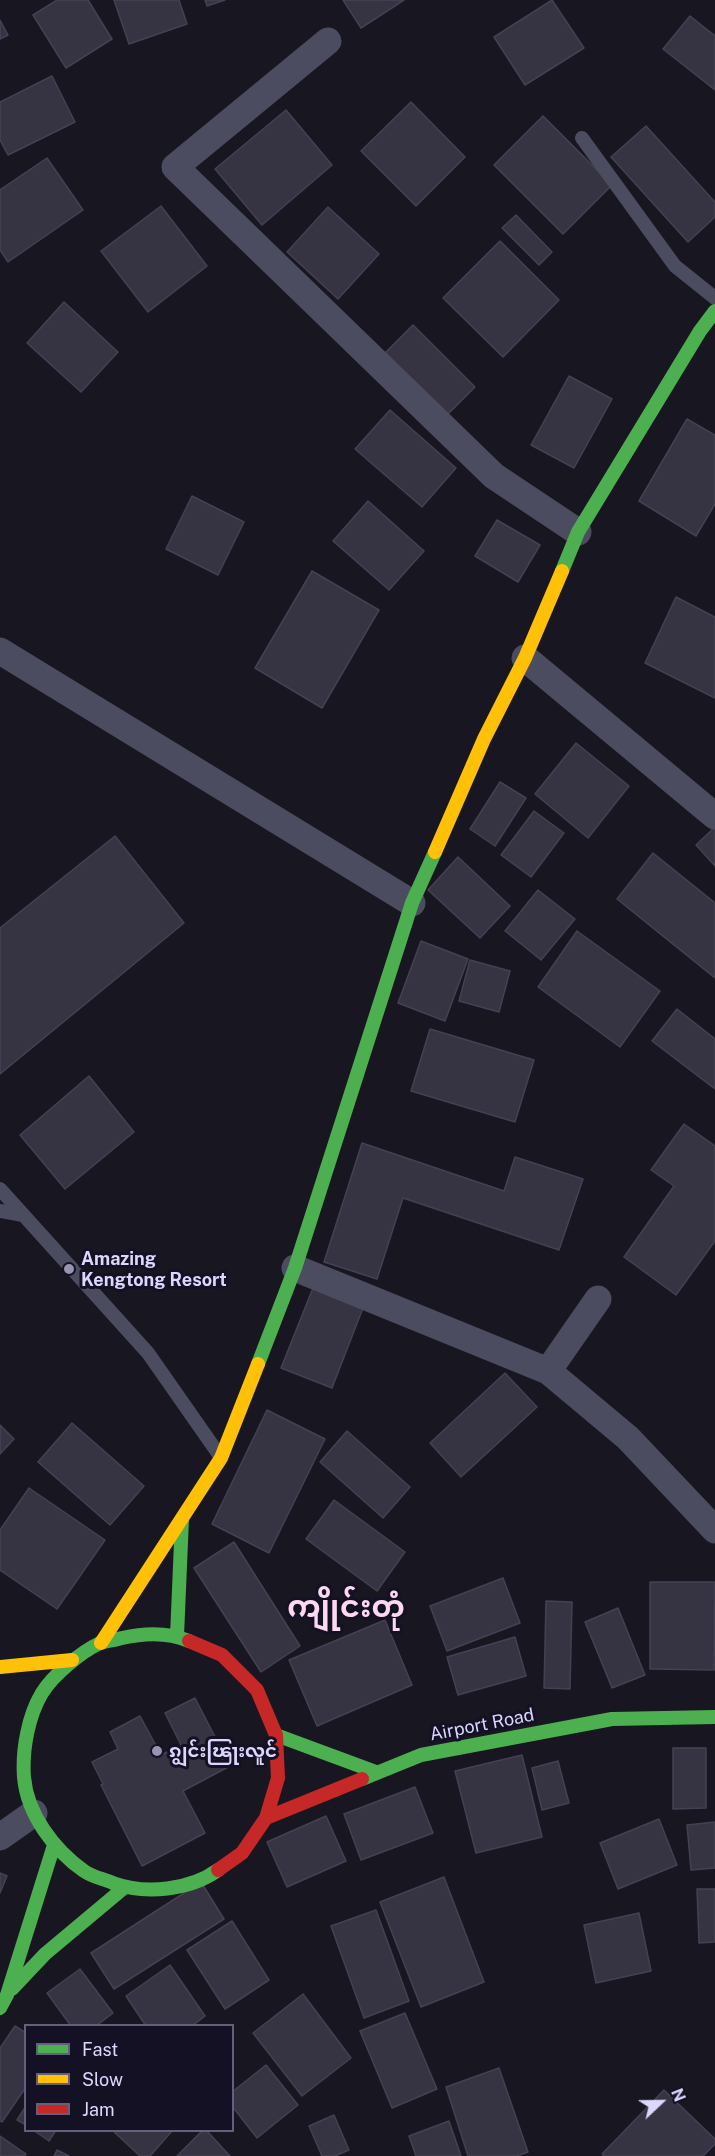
<!DOCTYPE html>
<meta charset="utf-8">
<style>
body{margin:0}
#map{position:relative;width:715px;height:2156px;overflow:hidden;background:#181620;font-family:"Public Sans",sans-serif}
canvas{display:block}
.legend{position:absolute;left:24px;top:2024px;width:210px;height:108px;box-sizing:border-box;background:#141125;border:2px solid #64607b;margin:0;padding:8px 10px;list-style:none;font-size:18px;color:#dbd7fd}
.legend li{display:flex;align-items:center;gap:12px;height:30px}
.legend b{width:30px;border:2px solid #64607b}
.north{position:absolute;left:631px;top:2072px;width:60px;height:60px;-webkit-text-stroke:4px #141125;paint-order:stroke;rotate:68deg;font-size:16px;font-weight:700;line-height:24px;text-align:center;color:#dbd7fd}
.north::after{content:'';display:block;margin:auto;width:21px;height:27px;background:#dbd7fd;clip-path:polygon(50% 0,100% 100%,50% 72%,0 100%)}
</style>
<div id="map">
<canvas width="715" height="2156"></canvas>
<ul class="legend">
<li><b style="height:8px;background:#4caf50"></b>Fast</li>
<li><b style="height:8px;background:#ffc107"></b>Slow</li>
<li><b style="height:8px;background:#c62828"></b>Jam</li>
</ul>
<div class="north">N</div>
</div>
<script>
const context = document.querySelector('canvas').getContext('2d');
context.lineJoin = 'round';
function fill(path, color) { context.fillStyle = color; context.fill(path, 'evenodd'); }
function strokePath(path, color, width, dash) { context.strokeStyle = color; context.lineWidth = width; context.lineCap = dash ? 'butt' : 'round'; context.setLineDash(dash || []); context.stroke(path); }
function drawText(font, color, halo, rows, align = 'center') {
  context.font = font + ' "Public Sans","Noto Sans Myanmar",sans-serif'; context.lineWidth = 6; context.setLineDash([]); context.textBaseline = 'middle'; context.strokeStyle = halo; context.fillStyle = color; for (const [text, x, y, turn = 0] of rows) {
    context.save(); context.translate(x, y); context.rotate((+turn || 0) * Math.PI / 180); context.textAlign = isNaN(turn) ? turn : align; if (halo) context.strokeText(text, 0, 0); context.fillText(text, 0, 0); context.restore();
  }
}
const building = new Path2D(`
 M57,0H88L112,39L66,68L33,15Z
 M114,0H179L187,24L129,44Z
 M205,0H225L207,6Z
 M343,0H404L361,28Z
 M552,0L584,48L525,85L494,37Z
 M690,16L715,36V90L663,49Z
 M0,20L8,35L0,39Z
 M52,76L75,122L8,155L0,140V102Z
 M411,102L465,157L416,206L361,151Z
 M286,110L332,165L262,225L215,169Z
 M543,116L612,185L563,234L494,165Z
 M646,126L715,202V217L688,242L611,157Z
 M47,158L83,210L8,262L0,250V190Z
 M161,206L207,266L148,312L101,251Z
 M328,207L379,254L338,299L287,252Z
 M516,215L552,252L539,265L502,228Z
 M500,241L559,300L503,357L443,298Z
 M64,302L118,352L81,392L27,343Z
 M413,325L475,387L446,416L384,354Z
 M569,376L612,399L574,468L531,445Z
 M390,410L456,468L422,507L355,449Z
 M687,419L715,435V504L696,536L639,501Z
 M192,496L244,522L218,575L166,549Z
 M368,501L424,551L389,590L333,541Z
 M497,520L540,545L518,582L475,556Z
 M312,571L379,610L322,708L255,668Z
 M676,597L715,617V698L645,663Z
 M576,743L629,786L588,838L535,794Z
 M500,782L526,798L495,846L470,829Z
 M534,811L564,833L531,877L501,855Z
 M715,827V866L696,845Z
 M115,836L184,923L0,1074V928Z
 M653,853L715,903V978L617,899Z
 M458,857L510,906L480,938L428,890Z
 M538,890L575,919L541,960L505,931Z
 M577,931L660,991L620,1047L538,987Z
 M421,941L468,959L445,1021L398,1003Z
 M470,960L510,971L499,1012L459,1001Z
 M677,1009L715,1039V1089L652,1041Z
 M430,1029L534,1060L515,1122L411,1091Z
 M89,1076L134,1132L65,1189L20,1135Z
 M684,1124L715,1146V1241L676,1295L624,1257L674,1186L651,1170Z
 M362,1143L504,1191L515,1157L583,1179L559,1250L403,1198L377,1279L324,1262Z
 M313,1288L363,1308L332,1388L281,1368Z
 M505,1373L537,1407L461,1477L430,1443Z
 M267,1410L325,1439L269,1553L212,1524Z
 M72,1423L144,1486L110,1525L38,1462Z
 M0,1425L14,1439L0,1454Z
 M347,1431L410,1487L383,1518L320,1462Z
 M29,1488L105,1540L57,1609L0,1570V1530Z
 M334,1500L405,1552L377,1591L306,1539Z
 M234,1542L300,1646L261,1672L194,1568Z
 M503,1578L520,1623L447,1651L430,1606Z
 M650,1582H715L714,1670L650,1669Z
 M546,1601L572,1602L570,1689L544,1688Z
 M618,1608L645,1675L612,1688L585,1622Z
 M385,1620L412,1685L317,1726L289,1660Z
 M515,1637L526,1676L458,1695L447,1657Z
 M195,1698L230,1766L183,1791L205,1833L142,1866L101,1785L103,1784L92,1762L118,1749L110,1732L140,1716L161,1755L181,1745L165,1713Z
 M673,1748H706V1808L673,1809Z
 M522,1755L542,1837L476,1853L455,1771Z
 M558,1761L569,1803L542,1810L532,1768Z
 M415,1787L433,1833L361,1860L344,1814Z
 M326,1816L346,1861L287,1887L267,1842Z
 M659,1819L677,1865L618,1889L600,1843Z
 M715,1822V1868L691,1870L687,1825Z
 M0,1873L7,1876L0,1893Z
 M444,1877L484,1982L421,2007L380,1902Z
 M201,1882L224,1919L114,1989L91,1953Z
 M697,1889H715V1942L699,1943Z
 M376,1910L409,2001L364,2018L331,1926Z
 M639,1913L651,1971L596,1983L584,1925Z
 M232,1921L269,1980L225,2009L187,1950Z
 M170,1965L205,2016L192,2026H146L126,1996Z
 M80,1969L113,2013L96,2026H71L47,1993Z
 M303,1994L351,2058L302,2096L253,2033Z
 M405,2013L437,2089L392,2108L360,2031Z
 M15,2026L26,2033V2087L2,2122L0,2121V2048Z
 M266,2065L298,2105L257,2138L232,2106V2092Z
 M499,2068L528,2152L517,2156H468L446,2087Z
 M664,2090L715,2139V2144L703,2156H604L602,2154Z
 M26,2106V2125L17,2120Z
 M334,2115L349,2150L335,2156H322L309,2126Z
 M449,2121L461,2156H416L409,2136Z
 M33,2130H56L49,2141Z
 M112,2130H173L150,2156H140Z
 M203,2130H206L230,2156H177Z
 M0,2136L26,2154L25,2156H0Z
 M57,2150L69,2156H54Z`);
fill(building, '#363442');
strokePath(building, '#444154', 1.5);
strokePath(new Path2D(`
 M582,138L675,266L715,298
 M0,1189L148,1353L220,1456
 M0,1211L23,1215`), '#4c4c61', 14);
strokePath(new Path2D(`
 M328,41L175,167L494,476L578,532
 M0,651L412,903
 M525,658L715,816
 M295,1268L548,1371L628,1438L715,1530
 M548,1371L598,1299
 M0,1837L34,1813`), '#4c4c61', 27);
strokePath(new Path2D(`
 M562,571L578,532L700,331L715,311
 M258,1364L295,1268L412,903L435,852
 M177,1636L182,1519
 M189,1641C168,1632 144,1633 122,1638C115,1640 107,1641 100,1643C81,1652 53,1675 42,1693C28,1716 22,1751 24,1777C27,1814 54,1850 84,1871C92,1877 104,1879 113,1883C146,1895 190,1890 218,1870
 M276,1735L376,1772
 M362,1779L421,1755L612,1719L715,1717
 M12,1989L45,1954L125,1887
 M0,2008L7,1995L54,1845`), '#4caf50', 14);
strokePath(new Path2D(`
 M435,852L484,739L525,658L562,571
 M101,1643L221,1458L258,1364
 M0,1667L72,1660`), '#ffc107', 14);
strokePath(new Path2D(`
 M189,1641L222,1655L257,1690L276,1735L278,1778L266,1818
 M218,1870L242,1853L266,1818L362,1779`), '#c62828', 14);
for (const [x, y, r, color] of [
 [69,1269,6,"#9793b0"],
 [157,1751,6,"#9793b0"]
]) { const dot = new Path2D(); dot.arc(x, y, r, 0, 2 * Math.PI); context.fillStyle = color; context.fill(dot); strokePath(dot, '#141125', 2); }
drawText('bold 18px', '#dbd7fd', '#141125', [
 ["Amazing",81,1259],
 ["Kengtong Resort",81,1280],
 ["ၵျွင်းၽြႃးလူင်",169,1751]
], 'left');
drawText('18px', '#dbd7fd', '#141125', [
 ["Airport Road",482,1725,-11]
]);
drawText('bold 30px', '#fdd9f1', '#141125', [
 ["ကျိုင်းတုံ",346,1608]
]);
</script>
